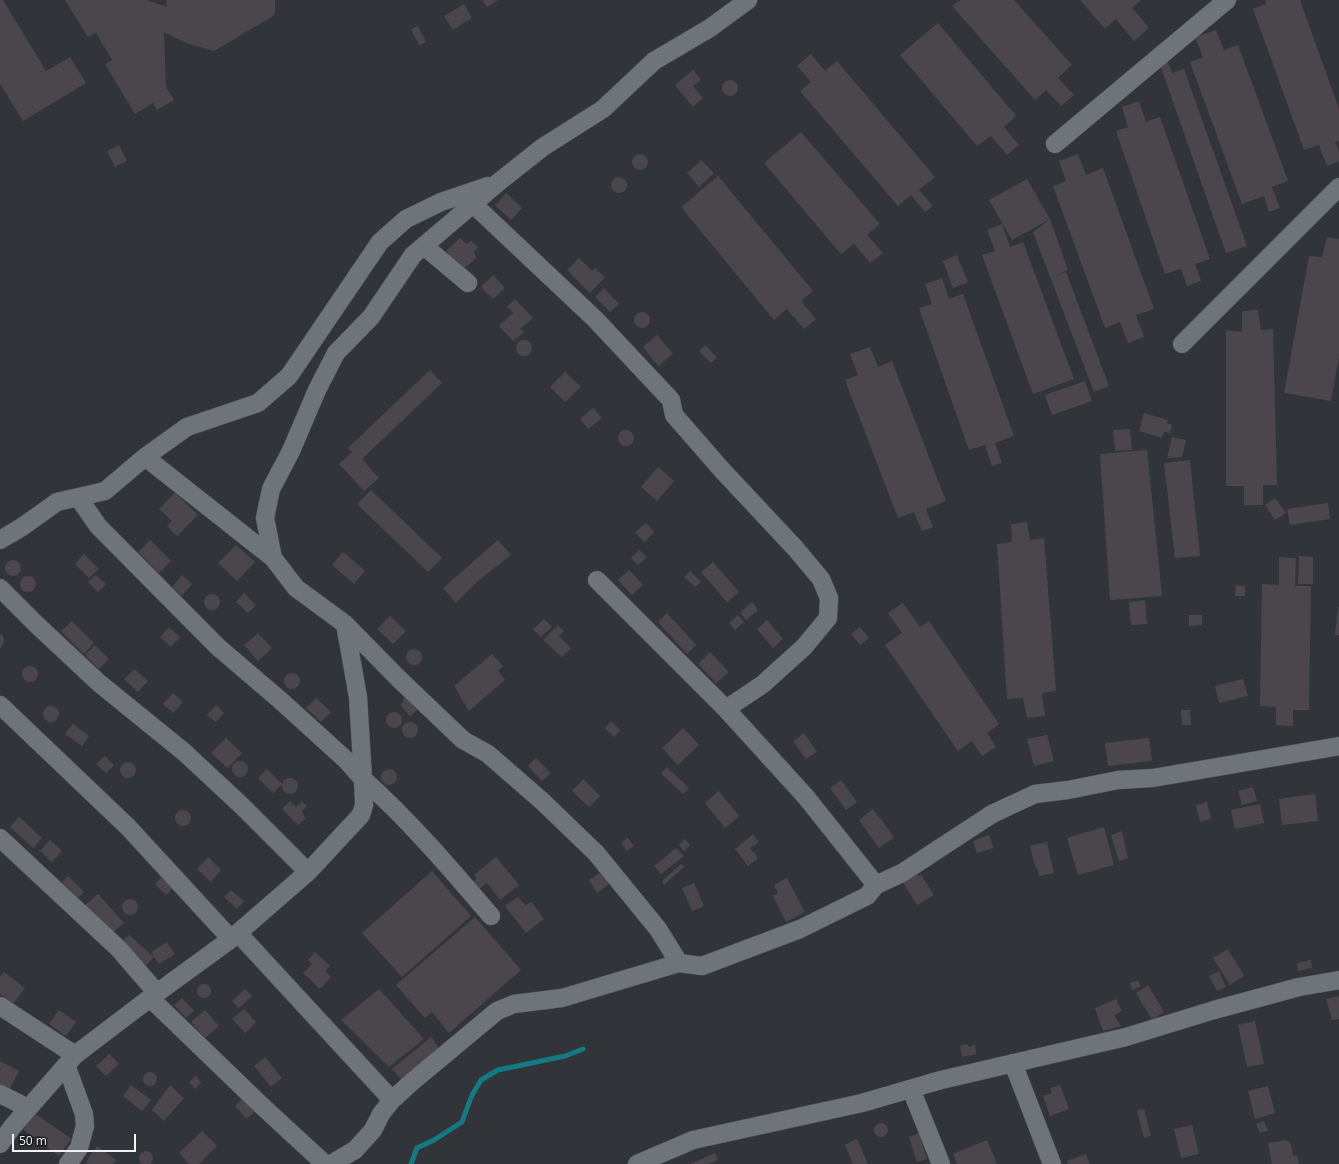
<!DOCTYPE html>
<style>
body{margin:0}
#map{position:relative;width:1339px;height:1164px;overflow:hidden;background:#31353a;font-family:"Open Sans",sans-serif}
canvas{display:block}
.scale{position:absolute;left:12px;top:1134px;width:124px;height:18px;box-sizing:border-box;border:2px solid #f0f2f6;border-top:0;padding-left:5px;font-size:12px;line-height:14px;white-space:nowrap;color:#f0f2f6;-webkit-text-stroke:3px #1a1c1f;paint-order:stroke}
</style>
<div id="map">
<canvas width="1339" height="1164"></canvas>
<div class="scale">50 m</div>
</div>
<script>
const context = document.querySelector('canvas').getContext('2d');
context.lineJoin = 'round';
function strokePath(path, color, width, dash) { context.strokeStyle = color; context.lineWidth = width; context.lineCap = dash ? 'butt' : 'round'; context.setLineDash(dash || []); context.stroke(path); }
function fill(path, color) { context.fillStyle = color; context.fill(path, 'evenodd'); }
strokePath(new Path2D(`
 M411,1164L417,1148L434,1140L462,1122L472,1095L481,1080L498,1070L565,1056L583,1049`), '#157981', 5);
fill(new Path2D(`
 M0,0H3L46,71L70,57L86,83L23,121L0,84Z
 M65,0H147L167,7L166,0H275V15L214,51L186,43L164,32L166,87L174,100L157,110L153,103L135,114L105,64L112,60L96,33L88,37Z
 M482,0H498L487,7Z
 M960,0H1014L1072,65L1058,78L1074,95L1061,106L1046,90L1035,100L952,6Z
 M1080,0H1141L1132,8L1149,28L1134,41L1116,19L1105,29Z
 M1265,0H1300L1339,109V141L1335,142L1339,152V161L1327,166L1319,145L1304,150L1253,9L1266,4Z
 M464,4L472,18L453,30L444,16Z
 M938,23L1016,116L1004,127L1019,145L1007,155L991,136L977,146L900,55Z
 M418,26L426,42L419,45L411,29Z
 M1216,30L1224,50L1238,45L1288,181L1272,187L1280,208L1269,212L1264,196L1242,204L1190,62L1203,57L1195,37Z
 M811,54L825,71L837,61L935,177L919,190L933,206L925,212L911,195L898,206L800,91L811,82L797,66Z
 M1168,62L1172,73L1184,69L1247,246L1226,253L1160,65Z
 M693,70L701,80L693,86L703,98L693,107L675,85Z
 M722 88a8 8 0 1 1 16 0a8 8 0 1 1-16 0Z
 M1139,101L1146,122L1160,117L1210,259L1195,264L1201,281L1187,286L1181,269L1165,274L1116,131L1128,127L1122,107Z
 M801,132L880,224L867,235L883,253L870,263L854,244L841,254L764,163Z
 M119,145L127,161L115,167L107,151Z
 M632 162a8 8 0 1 1 16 0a8 8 0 1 1-16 0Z
 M1078,154L1086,175L1103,168L1154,309L1136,315L1144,337L1128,343L1120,322L1105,328L1053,186L1066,181L1059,161Z
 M701,160L714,173L699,187L687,173Z
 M718,176L813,291L801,301L816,319L804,329L787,309L774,320L681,207Z
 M611 185a8 8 0 1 1 16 0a8 8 0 1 1-16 0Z
 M1027,179L1050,219L1012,240L989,200Z
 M506,193L522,208L511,220L495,205Z
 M1050,219L1068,270L1053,277L1066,272L1109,386L1094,392L1033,232Z
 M1002,224L1010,247L1023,242L1074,379L1033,394L982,255L995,251L987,230Z
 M1327,237L1339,239V357L1331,401L1284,393L1309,256L1322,257Z
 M460,238L467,244L471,241L478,247L474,252L477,258L463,269L446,251Z
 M957,255L968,282L953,288L943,261Z
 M579,258L592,271L595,268L605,277L590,293L567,270Z
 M493,275L505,288L493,299L481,287Z
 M942,278L949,299L963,294L1014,436L995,443L1002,463L992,466L985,445L969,450L919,308L932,304L925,284Z
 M604,288L619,304L610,312L595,297Z
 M515,299L533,318L520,329L524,332L513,341L499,326L513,313L507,307Z
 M1258,310L1261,330L1273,329L1277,485H1263V505H1244V486H1226V330L1242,332V311Z
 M634 320a8 8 0 1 1 16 0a8 8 0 1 1-16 0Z
 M657,335L673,354L658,366L643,347Z
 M516 348a8 8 0 1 1 16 0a8 8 0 1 1-16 0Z
 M705,345L717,357L711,363L699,351Z
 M870,347L878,367L892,361L946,501L926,509L933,527L922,531L914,512L898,518L845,380L858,375L850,354Z
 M430,370L442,383L362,459L379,478L364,491L339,464L352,452L348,448Z
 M565,372L581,387L565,402L550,387Z
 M1085,381L1092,401L1052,415L1045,395Z
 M593,408L602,418L588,429L580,419Z
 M1144,413L1168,420L1167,423L1172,425L1170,433L1164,432L1162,438L1139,431Z
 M1130,429L1132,450L1115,451L1113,430Z
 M618 438a8 8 0 1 1 16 0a8 8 0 1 1-16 0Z
 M1172,437L1186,440L1182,457L1167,458Z
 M1147,450L1162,596L1110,600L1100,454Z
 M1190,460L1200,556L1175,558L1164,463Z
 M658,467L674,481L657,501L641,487Z
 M371,490L442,558L428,572L357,504Z
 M175,493L198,515L177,536L167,526L172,521L159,509Z
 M1275,498L1286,513L1275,520L1265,505Z
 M1328,503L1330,519L1290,525L1287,509Z
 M1027,522L1030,540L1044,538L1056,691L1042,693L1045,716L1027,718L1023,698L1007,699L997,544L1012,542L1011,524Z
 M646,523L654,532L644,542L635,532Z
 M150,540L171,561L159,573L138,552Z
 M498,540L511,555L477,582L456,603L443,588Z
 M236,545L255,562L237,581L218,563Z
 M639,550L647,557L638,565L631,558Z
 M343,552L365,571L354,584L332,565Z
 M84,554L99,569L89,578L75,564Z
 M1299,556L1313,557V584H1298Z
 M1279,557L1296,558L1295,586H1311L1309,710H1293V726L1276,725V707L1260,706L1262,584L1279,585Z
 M5 568a8 8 0 1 1 16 0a8 8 0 1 1-16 0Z
 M713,562L739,592L727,602L701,572Z
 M629,570L643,585L632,595L618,580Z
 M690,571L701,582L695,587L684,577Z
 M96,575L106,584L98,592L88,582Z
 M182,575L192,584L182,596L172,587Z
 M20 584a8 8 0 1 1 16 0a8 8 0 1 1-16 0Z
 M1236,585L1245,586V596H1235Z
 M244,593L256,605L248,613L236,602Z
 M204 602a8 8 0 1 1 16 0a8 8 0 1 1-16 0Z
 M1145,600L1147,624L1131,625L1129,602Z
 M752,602L758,610L746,620L740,612Z
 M903,603L920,627L929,621L999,724L987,733L996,747L982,756L972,741L958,751L885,645L902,633L888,613Z
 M1338,607H1339V635H1335Z
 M667,613L696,645L687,654L658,622Z
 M738,615L744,622L735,630L729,623Z
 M1189,615H1202V625L1189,626Z
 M390,616L406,631L393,644L377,629Z
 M544,619L552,627L541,637L533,629Z
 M767,620L783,639L773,648L757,629Z
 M72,621L94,643L84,654L61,631Z
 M558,625L564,631L559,636L571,648L562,657L543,640Z
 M169,627L180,637L171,647L160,637Z
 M860,627L869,638L860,645L851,634Z
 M258,633L272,648L258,661L244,645Z
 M0,634L3,636L4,642L0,649Z
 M95,645L109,659L99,669L85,655Z
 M406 657a8 8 0 1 1 16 0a8 8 0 1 1-16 0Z
 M710,652L729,672L716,683L698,664Z
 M492,654L503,666L498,671L505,680L469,711L454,686Z
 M22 674a8 8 0 1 1 16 0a8 8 0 1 1-16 0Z
 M134,669L148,681L138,692L124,679Z
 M284 681a8 8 0 1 1 16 0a8 8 0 1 1-16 0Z
 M1243,679L1248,696L1219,703L1215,686Z
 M173,693L183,702L173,713L163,704Z
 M405,695L417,710L410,716L401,706Z
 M316,698L331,712L321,722L306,708Z
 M216,705L224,713L216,722L207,715Z
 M43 714a8 8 0 1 1 16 0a8 8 0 1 1-16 0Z
 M1181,710H1190L1191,725H1182Z
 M386 720a8 8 0 1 1 16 0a8 8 0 1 1-16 0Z
 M611,721L620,730L614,737L605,728Z
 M402 730a8 8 0 1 1 16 0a8 8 0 1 1-16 0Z
 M73,724L89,736L82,746L65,734Z
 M683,728L699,745L678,765L662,748Z
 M804,733L817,752L806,759L793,741Z
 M1047,735L1054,761L1034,766L1027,739Z
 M226,738L242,753L228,768L211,753Z
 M1149,738L1152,761L1108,766L1105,743Z
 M105,756L114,765L106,773L96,764Z
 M536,758L551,773L542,781L528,766Z
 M232 769a8 8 0 1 1 16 0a8 8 0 1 1-16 0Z
 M120 770a8 8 0 1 1 16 0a8 8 0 1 1-16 0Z
 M667,767L689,788L683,794L661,773Z
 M381 777a8 8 0 1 1 16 0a8 8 0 1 1-16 0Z
 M267,769L282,784L273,793L258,778Z
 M282 786a8 8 0 1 1 16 0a8 8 0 1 1-16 0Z
 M583,779L600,796L589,807L572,791Z
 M841,780L857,802L846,810L830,788Z
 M1253,787L1257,801L1242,805L1238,791Z
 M719,791L739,816L725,828L705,803Z
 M1315,794L1318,821L1282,825L1279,799Z
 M290,801L296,807L302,801L307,806L302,811L305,819L298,825L282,809Z
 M1207,802L1211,819L1200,822L1196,805Z
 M1260,804L1264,823L1235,829L1231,810Z
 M873,809L894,837L879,848L859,820Z
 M175 818a8 8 0 1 1 16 0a8 8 0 1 1-16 0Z
 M19,817L42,838L33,848L10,827Z
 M1104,827L1114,865L1078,875L1067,838Z
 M1122,831L1128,858L1119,861L1111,835Z
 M753,834L759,842L750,848L758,858L748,866L735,849Z
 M989,835L994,848L977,853L973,841Z
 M628,838L634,846L627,851L621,843Z
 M685,839L690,845L684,851L679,845Z
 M50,840L62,851L52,862L40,851Z
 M1047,842L1054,873L1039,876L1037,867H1035L1030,846Z
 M676,848L684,856L661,874L654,866Z
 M208,857L221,870L211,882L197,869Z
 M496,857L519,885L500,900L487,883L479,889L474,881L477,878L474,875Z
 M681,864L684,867L664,885L662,881Z
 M432,871L471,916L402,977L362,933Z
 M601,872L609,884L597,893L589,880Z
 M916,873L919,876L921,875L934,895L917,905L905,886L903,881Z
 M68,876L84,892L78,898L62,882Z
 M163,876L174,887L166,895L155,884Z
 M787,878L805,912L786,922L773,896L778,893L774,885Z
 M694,883L704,906L692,911L682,888Z
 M231,890L244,901L237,909L224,897Z
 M98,894L124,923L111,934L85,905Z
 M518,897L525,905L532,902L544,919L526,933L505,906Z
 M122 907a8 8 0 1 1 16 0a8 8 0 1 1-16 0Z
 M475,917L521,970L449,1033L432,1012L425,1018L396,985Z
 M129,935L154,957L151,952L167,942L175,954L159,964L154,957L142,969L120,943Z
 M1228,949L1244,976L1230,985L1213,958Z
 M315,952L330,966L325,971L331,977L320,989L303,973L312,964L308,960Z
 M1311,960L1312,968L1298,971L1297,963Z
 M1219,971L1226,987L1217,991L1209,976Z
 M4,972L25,988L13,1004L0,994V976Z
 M1138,980L1141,986L1132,990L1130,983Z
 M197 991a7 7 0 1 1 14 0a7 7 0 1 1-14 0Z
 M1148,985L1164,1012L1152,1020L1136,993Z
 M245,989L252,996L239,1008L232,1001Z
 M379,989L424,1039L389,1067L341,1020Z
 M1339,996V1019L1332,1020L1326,999Z
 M182,998L194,1011L186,1018L174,1005Z
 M1116,999L1122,1011L1114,1015L1121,1026L1103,1031L1095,1008Z
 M244,1009L256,1022L245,1033L232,1019Z
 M59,1010L76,1022L66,1036L49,1024Z
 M205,1010L219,1026L205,1038L191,1022Z
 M1255,1021L1264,1064L1247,1067L1238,1025Z
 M431,1037L440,1049L402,1080L392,1069Z
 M967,1044L969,1047L975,1045L976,1054L962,1057L960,1046Z
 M109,1054L119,1064L106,1076L96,1066Z
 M265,1057L282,1078L271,1087L254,1066Z
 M0,1061L19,1071L8,1092L0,1088Z
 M143 1079a7 7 0 1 1 14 0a7 7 0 1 1-14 0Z
 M196,1076L201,1083L195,1089L189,1082Z
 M131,1085L151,1100L142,1111L123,1096Z
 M170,1085L184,1098L164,1121L152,1110Z
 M1060,1085L1069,1109L1050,1116L1043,1096L1052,1093L1050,1088Z
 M1268,1086L1275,1113L1255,1119L1248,1091Z
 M242,1099L254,1112L247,1119L235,1106Z
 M1144,1109L1151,1136L1144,1138L1137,1110Z
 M36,1114L71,1139L59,1156L23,1129Z
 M1264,1121L1268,1131L1260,1133L1256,1124Z
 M874 1130a7 7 0 1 1 14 0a7 7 0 1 1-14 0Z
 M1192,1125L1199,1154L1181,1158L1174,1129Z
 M202,1131L217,1146L199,1164H189L179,1153Z
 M919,1133L927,1159L917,1162L909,1137Z
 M857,1139L868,1164H853L845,1145Z
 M987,1140L997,1164H957L953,1154Z
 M1286,1140L1291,1144L1293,1156L1297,1155L1299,1164H1272L1268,1143Z
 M97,1146L116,1160L113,1164H89L86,1162Z
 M139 1158a7 7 0 1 1 14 0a7 7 0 1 1-14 0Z
 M715,1153L718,1160L708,1164H690Z
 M1086,1154L1090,1164H1068L1067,1161Z`), '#4a464c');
const minor = new Path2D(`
 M1055,144L1227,0
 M473,204L595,319L671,400L674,415L722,470L795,548L821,579L829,598L828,618L804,647L763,684L726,709
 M424,246L468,283
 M1182,344L1339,187
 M145,457L273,558
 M0,540L22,527L57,502L105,491L145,457L187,427L258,403L289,376L380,242L406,219L441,202L488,186
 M597,580L726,709L806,797L876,885
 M0,588L37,625L99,683L184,752L242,806L308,872
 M345,624L358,697L363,779C410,821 450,868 491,916
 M0,705L128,827L231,939
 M0,838L119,949L157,993
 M238,933L392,1100
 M679,963L658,929L596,853L542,801L488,754L463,740L399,679L345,624L296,588L273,558L265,518L271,489L291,451L317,390L336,353L371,317L413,255L500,181L543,147L603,109L654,61L710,28L748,0
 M150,998L262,1106L325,1164
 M0,1006L75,1055
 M1013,1063L1052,1164
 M66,1065L84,1114L85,1126L79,1148L68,1164
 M911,1089L941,1164
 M0,1094L28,1108
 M0,1144L12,1127L75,1055L150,998L231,939L308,872L361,815L364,805L363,779L345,759L280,700L218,647L98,526L78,497
 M331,1164L355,1150L373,1130L381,1114L392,1100L413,1081L497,1011L514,1004L562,998L679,963L702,966L800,929L867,896L876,885L902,873L992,814L1035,794L1068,790L1118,780L1153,778L1339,746
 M637,1164L693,1140L862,1103L941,1080L1126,1037L1214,1010L1299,987L1339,980`);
strokePath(minor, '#515458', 19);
strokePath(minor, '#6f747a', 18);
</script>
